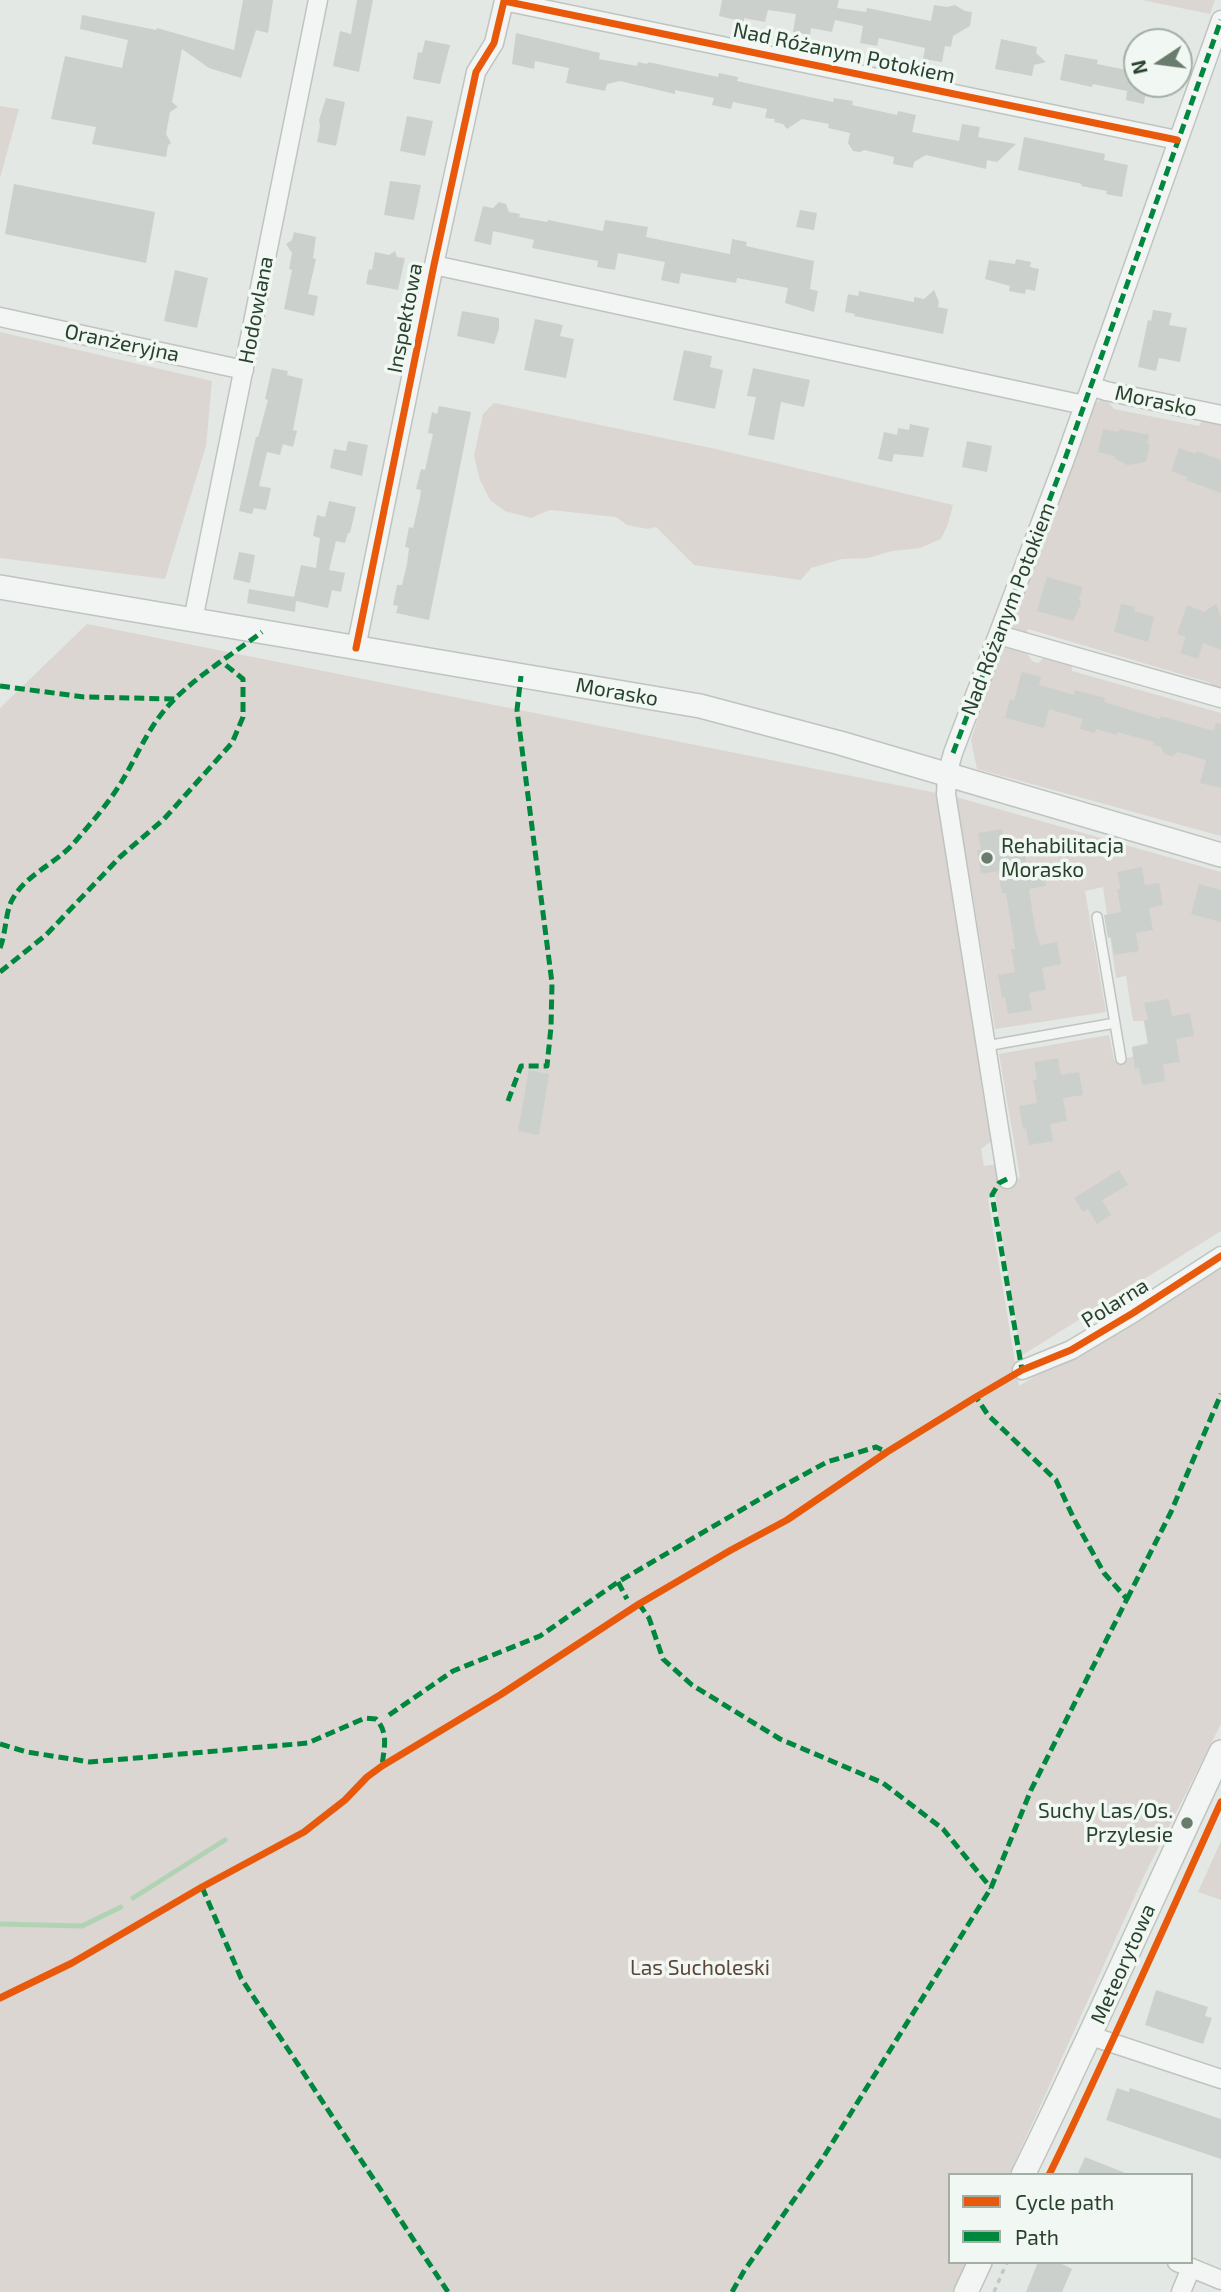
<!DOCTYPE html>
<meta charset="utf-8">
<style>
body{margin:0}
#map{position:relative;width:1221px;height:2292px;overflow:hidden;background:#e3e8e4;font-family:"Exo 2",sans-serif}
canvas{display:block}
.legend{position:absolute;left:948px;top:2173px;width:245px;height:91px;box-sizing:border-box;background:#f1f7f2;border:2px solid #a1afa4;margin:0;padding:9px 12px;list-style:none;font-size:21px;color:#29422e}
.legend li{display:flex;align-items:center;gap:14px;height:35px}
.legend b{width:35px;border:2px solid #a1afa4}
.north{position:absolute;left:1123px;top:28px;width:70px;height:70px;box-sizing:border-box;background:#f1f7f2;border:2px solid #a1afa4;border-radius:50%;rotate:257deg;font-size:19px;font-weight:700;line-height:28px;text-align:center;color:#29422e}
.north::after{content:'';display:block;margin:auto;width:24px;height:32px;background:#6a7c6e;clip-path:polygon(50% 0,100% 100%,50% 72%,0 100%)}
</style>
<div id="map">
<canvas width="1221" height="2292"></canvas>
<ul class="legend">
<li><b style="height:9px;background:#e8590c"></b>Cycle path</li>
<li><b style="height:9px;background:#00873e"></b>Path</li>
</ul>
<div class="north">N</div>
</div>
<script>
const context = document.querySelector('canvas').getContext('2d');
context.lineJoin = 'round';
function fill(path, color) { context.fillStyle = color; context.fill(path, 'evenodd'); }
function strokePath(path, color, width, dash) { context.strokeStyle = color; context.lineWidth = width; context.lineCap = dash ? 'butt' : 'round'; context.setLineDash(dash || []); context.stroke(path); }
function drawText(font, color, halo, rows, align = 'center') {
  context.font = font + ' "Exo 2",sans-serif'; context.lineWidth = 7; context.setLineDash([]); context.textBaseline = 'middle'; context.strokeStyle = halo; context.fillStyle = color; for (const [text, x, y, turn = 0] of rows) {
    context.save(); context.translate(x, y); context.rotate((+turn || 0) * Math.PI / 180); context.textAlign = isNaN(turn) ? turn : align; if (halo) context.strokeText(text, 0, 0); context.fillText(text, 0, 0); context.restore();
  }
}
fill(new Path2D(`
 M1142,0H1215L1210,14Z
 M0,106L19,109L0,178Z
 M0,332L212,381L206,446L165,579L0,558Z
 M1100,400L1109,403L1114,409L1199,426L1202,421L1221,425V693L1211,690V683L1028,629L1026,636L1011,630L1009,623L1094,404Z
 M494,403L716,449L953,505L948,524L941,539L920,548L892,551L868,558L842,559L811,568L801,580L694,565L656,527L647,529L627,525L616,517L550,510L531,518L505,511L490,500L480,480L474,456L483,414Z
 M87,624L937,793L993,1140L981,1149L984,1166L998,1164L1002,1189L1020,1177L999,1054L1109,1035L1114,1060L1133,1057L1132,1047L1148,1043L1144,1021H1133L1126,976L1116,978L1103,887L1085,891L1106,1012L995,1029L956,797L1221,872V1231L1021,1356L995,1194L988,1199L1019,1386L1221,1260V1724L1144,1876L1009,2175H950V2262H970L956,2292H0V708Z
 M1006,645L1025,650L1032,661L1038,663L1046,656L1072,664V671L1221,713V836L977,769L971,740L1001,647Z
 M1221,1841V1900L1198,1892Z`), '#dbd6d1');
strokePath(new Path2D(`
 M133,1898L225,1840
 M0,1924L82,1926L121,1907`), '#b1d3b4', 5);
fill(new Path2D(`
 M243,0H273L268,33L256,30L241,78L209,68L182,49L172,102L178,107L170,112L166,134L171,143L168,145L166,157L92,144L96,127L51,119L65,56L122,68L128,40L80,29L82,15L156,30L157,28L234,50Z
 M357,0H373L359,72L333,66L340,31L351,34Z
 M722,0H839L837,8L866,12L867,8L931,21L934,5L947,7L955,5L965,11L972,12L970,26L953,36L951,47L945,46L942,62L923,59L925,48L879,38L877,46L860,43L863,26L835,20L832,32L811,28L810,35L793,32L796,14L768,10L765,22L744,18V22L719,16Z
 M516,33L600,53L599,59L637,66L638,62L647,64L648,62L718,77L719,73L738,77L737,81L782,91L833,102L834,98L853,101L852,105L897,115L898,111L916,115L912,132L959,141L962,124L980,127L978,137L1016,144L997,162L987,160L986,169L926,155L914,162L913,168L893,164L894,157L864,150L860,152L853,151L848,143L850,133L828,128L829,124L802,119L787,129L783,124L774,122L775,119L765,118L767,109L733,102L731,109L712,105L714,98L675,90V94L620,81L607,84L605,91L566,83L569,68L535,61L534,69L512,64Z
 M1001,39L1037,47L1036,53L1046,62L1034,65L1032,76L995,69Z
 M425,40L450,45L440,84L413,79L418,52L422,53Z
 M1065,54L1098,60L1097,64L1137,72V84H1147L1144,104L1126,100L1127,91L1093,84L1092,87L1060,80Z
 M326,98L345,102L336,146L317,142L320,126L319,120Z
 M407,116L433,121L425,156L400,151Z
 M1024,137L1105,154L1104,160L1128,165L1122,197L1106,194L1107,191L1081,186L1082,184L1018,170Z
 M390,181L421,185L414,220L384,215Z
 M14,184L155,212L146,263L5,234Z
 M499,202L506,204L509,212L520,214L519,217L547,222L548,220L603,231L605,220L648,227L646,237L730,254L732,239L747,242L746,246L814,261L810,289L818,291L814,312L785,303L788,288L737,278L736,283L681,273L679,284L661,280L665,262L618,253L615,270L597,267L598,261L532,248L534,240L493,231L491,245L474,241L483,206L493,208Z
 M800,210L817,213L814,230L796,227Z
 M294,232L316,237L313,258L316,259L308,294L318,296L314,316L284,309L292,270L289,269L292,253L286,244L292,240Z
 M395,251L397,257L405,258L398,290L366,284L369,269L372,270L375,252L389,255Z
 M1016,259L1031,262L1030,267L1039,269L1035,291L1026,289L1025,294L1009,291L1010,286L985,279L989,260L1015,264Z
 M175,270L208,278L197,328L164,321Z
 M934,290L939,302L938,307L948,309L943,334L854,316L855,314L845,312L848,294L858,296L859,291L914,302V297L924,299Z
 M1153,310L1172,313L1169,325L1187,328L1180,362L1159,358L1156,371L1138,367L1148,320L1151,321Z
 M462,311L499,318V329L494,344L457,336Z
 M535,319L563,325L560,336L574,339L566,378L524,370Z
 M684,350L712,356L710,367L723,370L715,409L673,400Z
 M272,368L288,371L287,375L303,379L293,430L297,431L293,447L283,444L280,455L267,452L259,486L271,488L266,510L254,508L252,514L239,511L256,437H258L268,400L265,399Z
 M753,368L810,380L804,407L781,402L774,440L748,435L756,397L747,396Z
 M439,406L471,412L429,620L396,613L398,606L393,605L397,585H402L407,564L409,548L405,547L409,527L413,528L420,498L421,490L416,489L421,469L425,470L433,434L428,433L432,412L437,414Z
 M910,424L929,428L923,457L894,454L892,462L878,459L884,432L897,435L898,428L909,430Z
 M1103,429L1119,432L1120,429L1149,435L1147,444H1150L1146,462L1127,465L1114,458L1115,456L1098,452Z
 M348,441L368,445L362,476L330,468L334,449L346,451Z
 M967,441L992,446L987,472L962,467Z
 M1179,448L1196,454L1197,451L1221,460V493L1186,480L1187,477L1171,471Z
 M329,501L356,507L350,533H348L345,543L336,541L329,570L345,573L341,592L332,590L328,608L296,601L295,612L247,603L249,589L294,597L301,565L316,568L320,538L313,536L317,515L325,517Z
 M239,552L255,555L250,583L233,579Z
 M1047,577L1083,587L1079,598L1081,603L1073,621L1037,611Z
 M1121,604L1135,607L1134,611L1154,617L1148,642L1114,632Z
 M1216,604L1221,616V650L1203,643L1198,659L1180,653L1186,637L1177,634L1187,605L1204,612Z
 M1022,672L1041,677L1039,685L1074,695L1075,690L1105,698L1104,702L1160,719L1161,716L1214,731L1216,723L1221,724V788L1200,783L1206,760L1178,752L1172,756L1164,754L1161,747L1153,745L1154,742L1117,732V735L1096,729L1095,733L1080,729L1083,719L1049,709L1044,728L1005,718L1010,699L1014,700Z
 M1002,829L1006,846L1023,843L1027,866L1042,863L1046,886L1029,889L1035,928L1040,945L1057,942L1061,964L1042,968L1046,990L1029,993L1032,1010L1008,1014L1005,997L1002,998L998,975L1015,972L1011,949H1015L1006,893H1002L998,871L981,874L977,850H981L978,833Z
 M1142,867L1145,885L1159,883L1163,905L1149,908L1153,930L1136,933L1139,951L1114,955L1111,937L1108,938L1104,915L1121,912L1117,889H1121L1117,872Z
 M1199,884L1221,890V922L1191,914Z
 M1169,999L1172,1016L1190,1013L1194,1036L1176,1039L1180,1062L1163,1064L1165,1081L1142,1085L1139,1068L1135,1069L1132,1047L1148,1044L1144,1021L1148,1020L1144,1003Z
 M1058,1058L1061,1075L1079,1072L1083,1095L1063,1098L1067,1121L1050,1124L1053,1141L1029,1145L1026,1128L1023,1129L1019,1106L1037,1103L1033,1080L1037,1079L1034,1062Z
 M529,1070L549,1074L539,1135L518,1131Z
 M1119,1170L1128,1185L1102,1200L1111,1215L1097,1224L1088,1209L1083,1212L1074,1198Z
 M1156,1990L1208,2007L1205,2016L1212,2018L1203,2044L1145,2025Z
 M1117,2088L1129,2092L1130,2088L1221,2119V2159L1106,2120Z
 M1085,2157L1128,2174L1127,2175H1077Z
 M1038,2262H1058L1072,2269L1062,2292H1026Z`), '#ccd0cc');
const service = new Path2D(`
 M1097,917L1121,1059
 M986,1046L1115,1023`);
const minor = new Path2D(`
 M434,265L1084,405
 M0,317L244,370
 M1091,386L1106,391L1221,415
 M193,620L318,0
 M999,635L1221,698
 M356,648L434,265L476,72L494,43L504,1L1177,140
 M1007,1179L946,794L947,775L953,753L1065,459L1221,20
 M1022,1370L1071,1350L1133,1313L1221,1256
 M1091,2036L1221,2079
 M1177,2262L1221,2280
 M1181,2292L1191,2268`);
const tertiary = new Path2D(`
 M0,587L700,706L840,743L1221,855
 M1023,2175C1092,2035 1154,1893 1221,1752
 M966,2292L980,2262`);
strokePath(service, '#bfc4c0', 12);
strokePath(minor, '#bfc4c0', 21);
strokePath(tertiary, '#bfc4c0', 26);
strokePath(new Path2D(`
 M994,2292L1007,2262`), '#c2c9c4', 3.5, [5, 5]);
strokePath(service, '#f2f5f3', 9);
strokePath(minor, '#f2f5f3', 18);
strokePath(tertiary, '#f2f5f3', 23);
strokePath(new Path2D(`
 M0,686L84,697L176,699
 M953,753L1065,459L1221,20
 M0,948C6,933 5,916 11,902C24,875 54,865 73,844C91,823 111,801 125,776C137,755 147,732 163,712C189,680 229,657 262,632
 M0,972L46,935L120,857L164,819L232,743L243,717V679L222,662
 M508,1101L521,1066H547L551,1027L552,983L517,710L521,676
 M1007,1179L999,1183L992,1195L1022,1370L1018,1373
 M618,1582L627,1599
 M1127,1599L1171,1512L1221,1394
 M639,1604L649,1618L663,1659L692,1685L780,1739L883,1783L943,1829L991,1888
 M389,1715L453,1671L540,1636L618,1582L772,1492L827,1462L876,1447L887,1452
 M0,1744L27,1752L90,1762L308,1743L365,1718L376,1719C389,1733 384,1748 382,1766
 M202,1887L241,1978L448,2292
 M732,2292L744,2271L821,2161L991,1888L1031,1790L1127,1599L1104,1573L1074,1519L1056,1480L988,1415L976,1397`), '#00873e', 5, [10, 5]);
strokePath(new Path2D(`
 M356,648L434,265L476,72L494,43L504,1L1177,140
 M0,1998L72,1963L202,1887L304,1832L345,1800L367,1777L382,1766L500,1695L639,1604L731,1550L787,1520L887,1452L976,1397L1022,1370L1071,1350L1133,1313L1221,1256
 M1049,2175C1109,2052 1164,1927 1221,1802`), '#e8590c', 7);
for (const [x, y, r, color] of [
 [987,858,7,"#6a7c6e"],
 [1187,1823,7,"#6a7c6e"]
]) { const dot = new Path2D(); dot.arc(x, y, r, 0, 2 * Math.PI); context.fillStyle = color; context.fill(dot); strokePath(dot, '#f1f7f2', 2.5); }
drawText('21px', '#29422e', '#f1f7f2', [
 ["Nad Różanym Potokiem",844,53,12],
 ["Hodowlana",256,310,-79],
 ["Inspektowa",405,318,-79],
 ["Oranżeryjna",122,343,12],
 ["Morasko",1156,401,12],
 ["Nad Różanym Potokiem",1008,609,-69],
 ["Morasko",617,692,10],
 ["Polarna",1115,1303,-32],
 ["Meteorytowa",1123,1964,-66]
]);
drawText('21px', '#29422e', '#f1f7f2', [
 ["Rehabilitacja",1001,846],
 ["Morasko",1001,870],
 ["Suchy Las/Os.",1173,1811,"right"],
 ["Przylesie",1173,1835,"right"]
], 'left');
drawText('21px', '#5e4537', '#f1f7f2', [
 ["Las Sucholeski",700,1968]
]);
</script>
